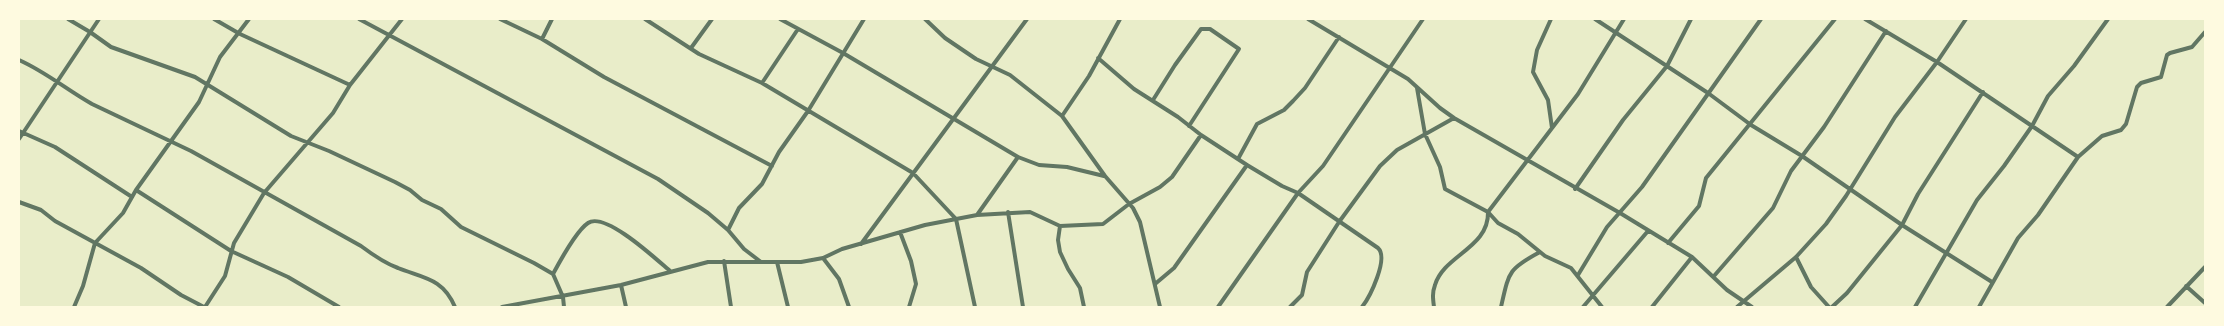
<!DOCTYPE html>
<style>
body{margin:0}
#map{position:relative;width:2224px;height:326px;overflow:hidden;background:#e9edc9;font-family:Lato,sans-serif}
canvas{display:block}
.frame{position:absolute;inset:0;border:20px solid #fefae0;pointer-events:none}
</style>
<div id="map">
<canvas width="2224" height="326"></canvas>
<div class="frame"></div>
</div>
<script>
const context = document.querySelector('canvas').getContext('2d');
context.lineJoin = 'round';
function strokePath(path, color, width, dash) { context.strokeStyle = color; context.lineWidth = width; context.lineCap = dash ? 'butt' : 'round'; context.setLineDash(dash || []); context.stroke(path); }
strokePath(new Path2D(`
 M68,19L90,32L111,47L195,77L291,136L329,151L395,182L410,190L422,200L441,209L461,227L534,263L553,274
 M214,19L240,34L350,85
 M359,19L658,179L708,213L728,230L744,249L761,262
 M500,19L542,39L604,77L772,166
 M645,19L699,54L762,83L913,173L956,219L975,307
 M780,19L843,53L1018,157L1039,165L1067,167L1104,176
 M925,19L945,38L976,59L1010,75L1062,116L1105,176L1133,208L1140,222L1160,307
 M1308,19L1408,79L1440,108L1454,118L1620,213L1692,257L1727,290L1752,307
 M1551,19L1537,50L1533,72L1548,100L1552,128
 M1595,19L1708,93L1751,125L1802,156L1902,225L1992,282
 M1865,19L1937,62L2078,157
 M542,39L552,19
 M691,48L712,19
 M1098,58L1134,89L1178,117L1201,135L1247,165L1282,186L1298,193L1378,248C1389,258 1370,297 1362,307
 M19,60C46,72 67,90 92,104L191,151L361,246C373,255 384,263 398,268C423,278 443,278 455,307
 M762,83L798,29
 M1417,88L1425,134L1440,167L1445,189L1488,212L1498,223L1518,234L1545,256L1571,268L1602,307
 M1153,100L1175,65L1201,29H1210L1239,49L1189,126
 M1062,116L1089,76L1120,19
 M19,131L55,147L132,197
 M19,139L99,19
 M1238,159L1257,124L1284,110L1293,101L1305,88L1339,37
 M1575,189L1623,120L1667,66L1691,19
 M136,190L231,251L288,277L339,307
 M19,202L41,210L55,221L141,268L181,295L204,307
 M1008,212L1023,307
 M977,215L1018,157
 M1060,226L1058,240L1060,252L1068,269L1080,288L1084,307
 M728,230L739,208L762,184L779,152L808,111L864,19
 M900,232L911,261L916,284L909,307
 M1668,243L1699,206L1706,178L1835,19
 M861,244L1027,19
 M1796,257L1811,287L1829,307
 M823,258L839,279L849,307
 M724,261L731,307
 M777,262L788,307
 M1578,275L1607,227L1642,187L1761,19
 M1714,276L1773,208L1791,171L1824,127L1886,31
 M1155,284L1174,268L1247,165
 M621,285L626,307
 M2186,286L2205,303
 M74,307L83,286L95,243L123,213L136,190L199,102L220,57L249,19
 M205,307L225,276L234,243L264,193L333,113L350,85L402,19
 M502,307L621,285L708,262H801L823,258L842,249L925,225L977,215L1030,212L1060,226L1103,224L1129,204L1160,187L1172,177L1201,135
 M564,307L563,297L553,274C560,261 576,231 588,223C605,211 657,260 670,271
 M1218,307L1298,193L1323,166L1423,19
 M1290,307L1302,295L1307,272L1339,222L1380,166L1397,150L1454,118
 M1434,307C1433,299 1432,293 1435,285C1444,255 1489,248 1488,212L1578,94L1624,19
 M1501,307C1509,272 1508,269 1540,252
 M1583,307L1648,231
 M1652,307L1692,257
 M1737,307L1796,257L1826,224L1846,196L1895,117L1937,62L1966,19
 M1832,307L1847,293L1902,225L1918,194L1983,92
 M1915,307L1977,200L2004,166L2032,126L2048,96L2074,66L2108,19
 M1979,307L2018,238L2038,215L2078,157L2102,136L2121,130L2126,124L2137,87L2141,83L2161,77L2167,55L2170,53L2192,47L2205,32
 M2167,307L2205,267`), '#617663', 4);
</script>
